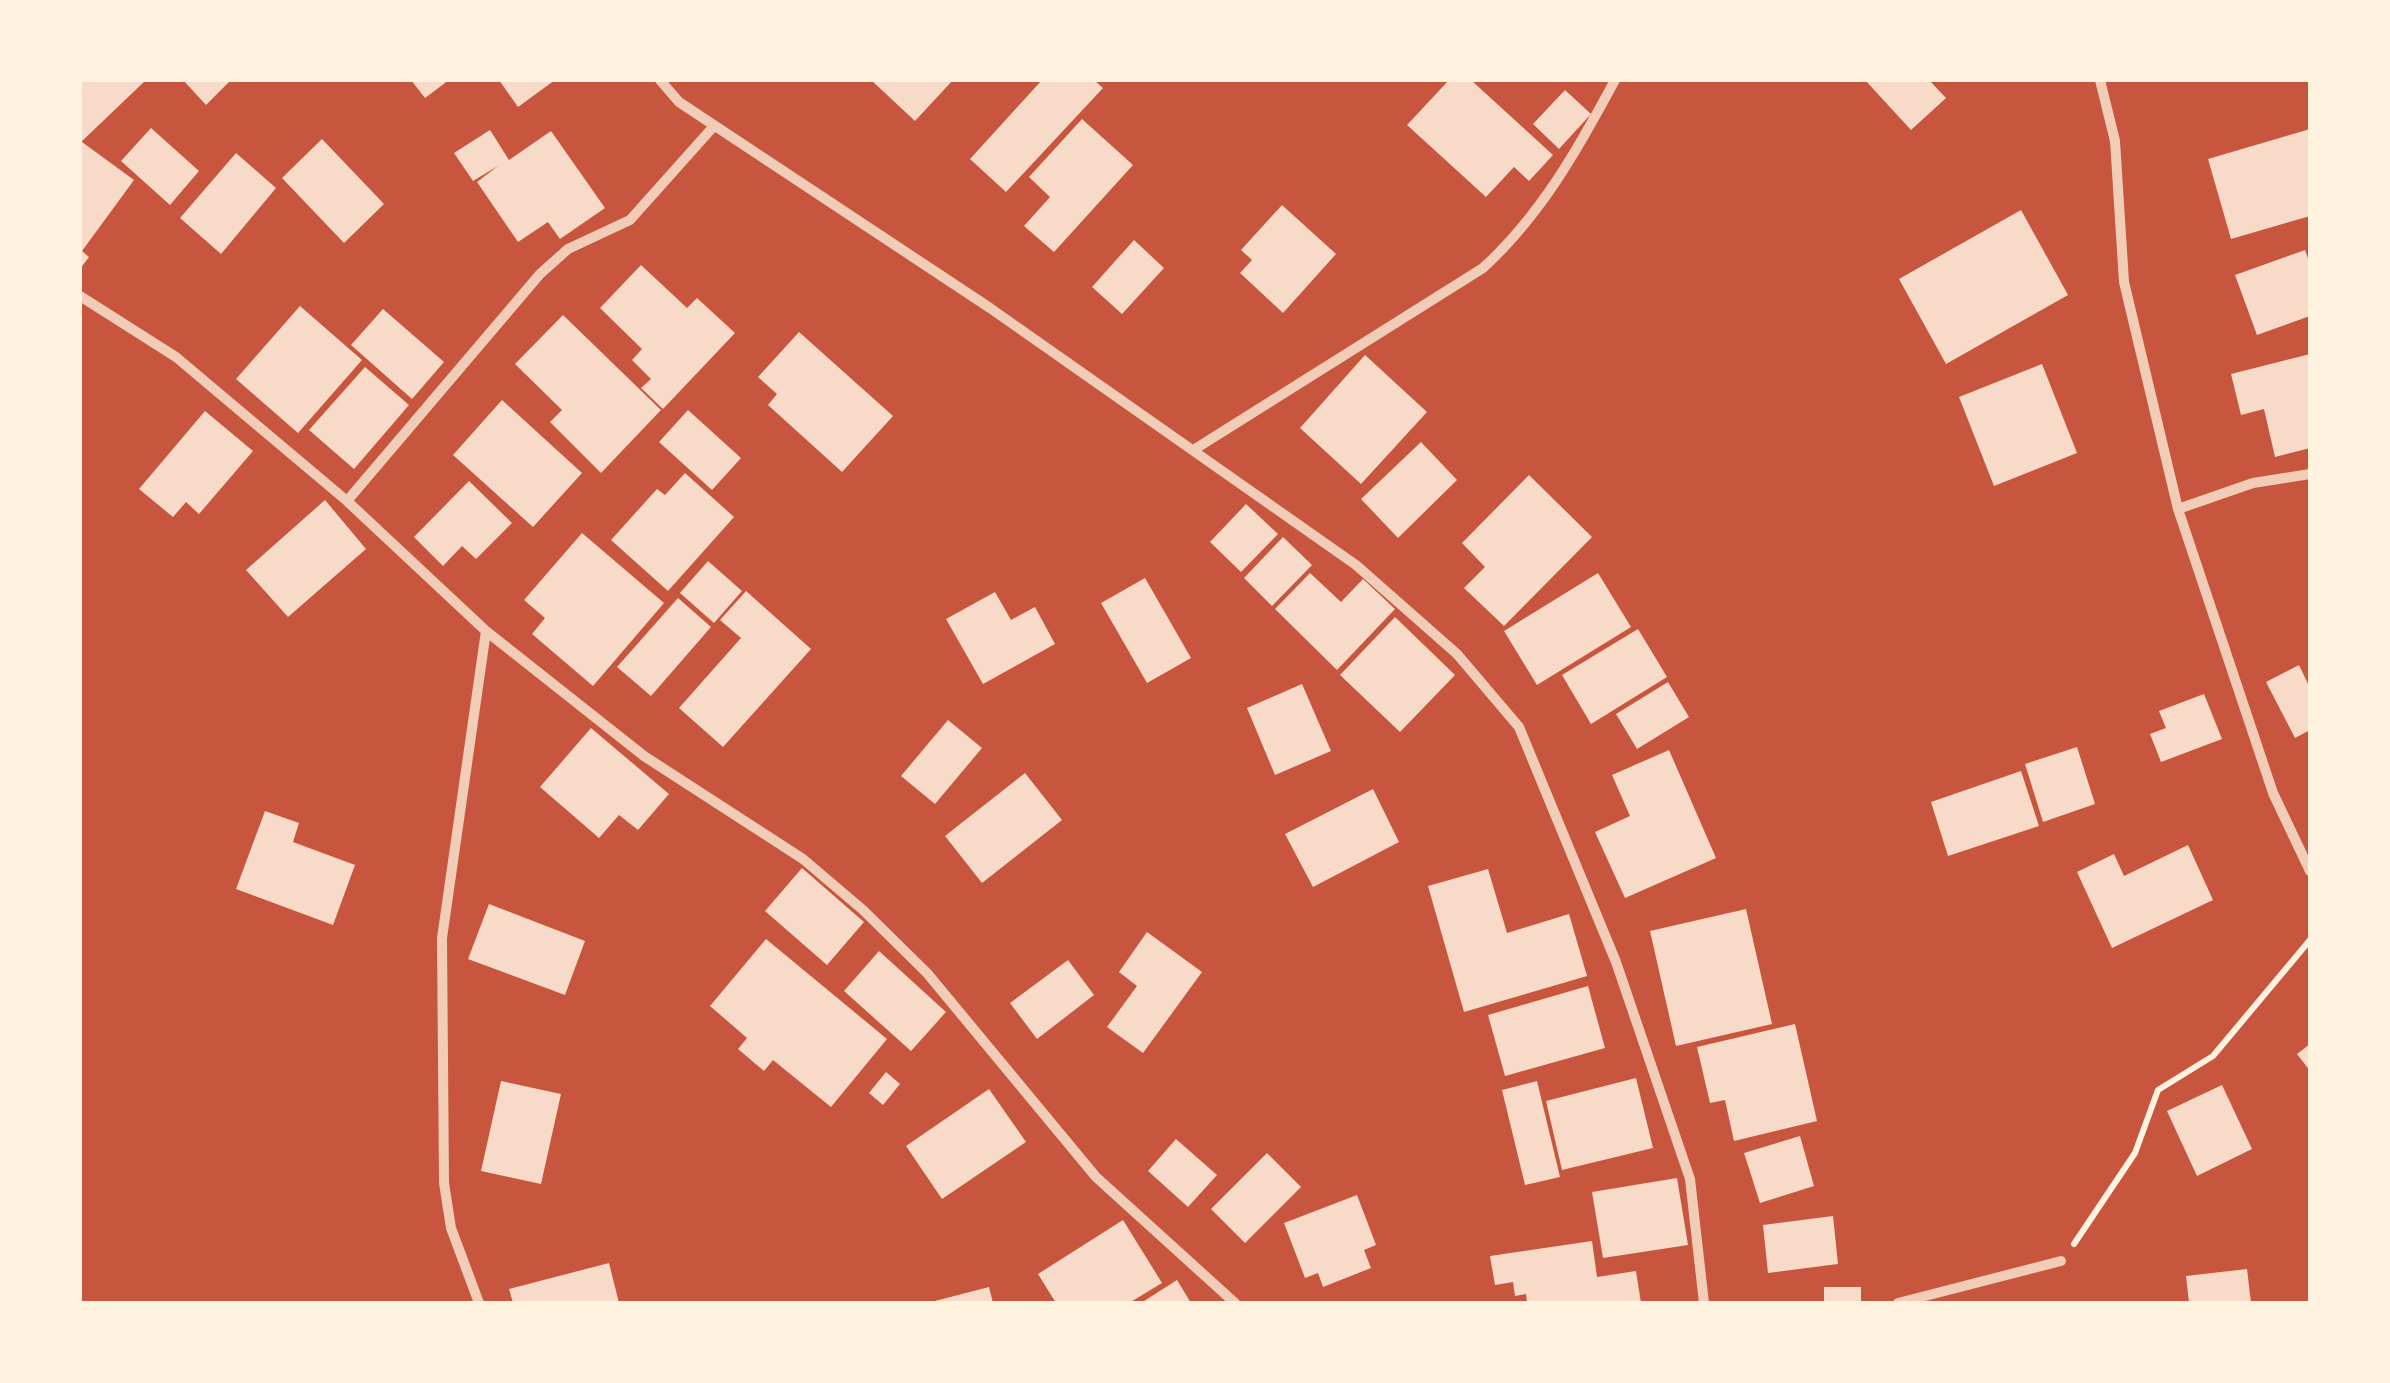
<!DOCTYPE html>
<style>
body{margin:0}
#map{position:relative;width:2390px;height:1383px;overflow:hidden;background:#c8553d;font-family:"DejaVu Sans",sans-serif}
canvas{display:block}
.frame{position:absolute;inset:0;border:82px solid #fff3e0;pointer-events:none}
</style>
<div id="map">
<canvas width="2390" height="1383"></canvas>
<div class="frame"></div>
</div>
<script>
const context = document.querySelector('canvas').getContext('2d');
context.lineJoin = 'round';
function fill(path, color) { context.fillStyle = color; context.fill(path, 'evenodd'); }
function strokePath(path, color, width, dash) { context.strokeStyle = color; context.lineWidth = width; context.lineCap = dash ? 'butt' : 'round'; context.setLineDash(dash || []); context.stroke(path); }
fill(new Path2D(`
 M80,80H146L80,143Z
 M183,80H231L206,105Z
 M411,80H449L425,98Z
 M499,80H555L518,107Z
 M871,80H953L915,121Z
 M1042,80H1094L1103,88L1006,192L970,159Z
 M1449,80H1471L1553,155L1529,181L1514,167L1486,197L1407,125Z
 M1865,80H1929L1946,98L1911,130Z
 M1565,90L1591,114L1559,149L1533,124Z
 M1082,119L1133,165L1054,252L1024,226L1050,197L1029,177Z
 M151,128L199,171L170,205L121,161Z
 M2310,129V216L2231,239L2208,159Z
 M490,130L509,160L551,131L605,208L560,239L548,222L518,242L477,182L498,166L473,181L454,153Z
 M322,139L384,204L344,243L282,178Z
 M82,142L134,180L82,251L89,257L80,269Z
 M236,153L276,188L221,254L180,218Z
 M1282,205L1336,254L1283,313L1240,273L1252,260L1241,250Z
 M2021,210L2068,295L1946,364L1899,279Z
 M1134,240L1164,268L1122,314L1092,287Z
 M2305,250L2310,264V316L2257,335L2235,275Z
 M641,265L687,308L697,298L735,333L663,409L641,388L651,379L632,360L642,349L600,308Z
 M300,306L362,360L298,433L236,379Z
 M383,309L444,362L412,399L351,345Z
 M563,315L661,410L601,473L550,422L562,410L515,364Z
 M799,332L893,416L842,472L768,405L777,394L758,377Z
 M2310,354V448L2275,457L2264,409L2241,415L2231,374Z
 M1365,355L1427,412L1361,484L1300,428Z
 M2042,364L2077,453L1994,486L1959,397Z
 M365,367L409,405L354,469L309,430Z
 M502,400L582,473L533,527L453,455Z
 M688,410L741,458L712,490L659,442Z
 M205,411L253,451L199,514L186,502L173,517L139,489Z
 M1421,442L1457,480L1398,538L1361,499Z
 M685,473L734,517L668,591L611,540L657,489L665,495Z
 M1529,475L1592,537L1504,626L1464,588L1485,567L1462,543Z
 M469,481L512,523L476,559L462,546L443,566L414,537Z
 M325,500L366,549L288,617L246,570Z
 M1246,504L1278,534L1241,572L1210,542Z
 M582,533L664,603L593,686L532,634L545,618L524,600Z
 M1283,537L1312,565L1272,606L1244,578Z
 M708,561L742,591L714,623L680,593Z
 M1310,573L1341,602L1363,579L1395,609L1337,670L1275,609Z
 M1598,573L1631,627L1537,685L1504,631Z
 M1145,578L1191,658L1147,683L1101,603Z
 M746,591L811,649L723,747L679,708L741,638L720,620Z
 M995,592L1011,620L1035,607L1055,644L983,684L946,619Z
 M678,598L711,627L651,696L617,667Z
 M1395,617L1455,675L1400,732L1340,675Z
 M1638,629L1667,677L1591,724L1562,675Z
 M2299,665L2310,688V730L2295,738L2266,682Z
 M1668,682L1689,717L1637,749L1616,714Z
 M1302,684L1331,751L1275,775L1247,708Z
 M2204,694L2222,739L2161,762L2150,734L2166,728L2159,711Z
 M948,720L982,748L935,804L901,776Z
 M591,728L669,794L638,830L619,815L599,838L540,787Z
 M2077,747L2095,804L2043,822L2025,764Z
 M1669,750L1716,858L1625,898L1595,832L1630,816L1612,775Z
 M2021,771L2039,826L1948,856L1931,802Z
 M1025,773L1062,820L982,883L945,836Z
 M1373,789L1399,842L1313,887L1285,834Z
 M265,811L299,823L293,842L355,865L333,925L236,889Z
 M2188,845L2213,900L2112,948L2077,872L2114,854L2124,876Z
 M802,868L864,922L827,965L765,911Z
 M1488,869L1507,933L1569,914L1587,976L1464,1012L1428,886Z
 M489,904L585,941L565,995L468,959Z
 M1746,909L1772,1024L1676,1046L1650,931Z
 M1147,932L1202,972L1143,1053L1107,1027L1137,986L1119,972Z
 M766,939L887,1039L831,1107L773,1060L764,1071L738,1049L747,1038L710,1006Z
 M879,951L946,1012L911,1051L844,991Z
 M1068,960L1094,995L1037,1039L1010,1003Z
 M1588,986L1605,1048L1505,1076L1488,1015Z
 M1795,1024L1817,1121L1734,1141L1725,1100L1710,1103L1697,1047Z
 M2310,1044V1071L2297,1054Z
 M886,1072L900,1084L883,1105L869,1093Z
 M1636,1078L1653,1148L1562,1170L1546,1101Z
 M501,1081L561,1094L541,1184L481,1171Z
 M1537,1081L1560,1177L1525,1185L1502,1090Z
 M2222,1085L2252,1149L2197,1176L2167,1111Z
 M989,1089L1026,1142L942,1199L906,1146Z
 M1800,1136L1814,1186L1760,1203L1744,1153Z
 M1176,1139L1217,1175L1188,1207L1148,1171Z
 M1267,1153L1301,1187L1245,1243L1211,1209Z
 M1677,1178L1688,1245L1603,1258L1592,1192Z
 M1357,1195L1376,1245L1364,1250L1371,1268L1323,1287L1318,1273L1305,1278L1284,1223Z
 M1833,1216L1838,1264L1768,1273L1763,1225Z
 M1123,1220L1162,1283L1129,1303H1056L1038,1274Z
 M1592,1241L1597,1277L1636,1271L1641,1303H1527L1526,1294L1515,1296L1513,1282L1495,1285L1490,1256Z
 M609,1263L619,1303H513L509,1289Z
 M2247,1269L2251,1303H2189L2186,1276Z
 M1177,1280L1191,1303H1141Z
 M989,1287L993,1303H931V1302Z
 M1824,1287H1861V1303H1824Z`), '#f7dbc8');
strokePath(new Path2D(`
 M2074,1244L2135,1153L2158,1090L2213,1056L2310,940`), '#fff3e0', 6);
strokePath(new Path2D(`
 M660,80L679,102L990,308L1356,565L1457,654L1519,727L1616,962L1690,1179L1704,1303
 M2100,80L2115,141L2124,282L2178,509L2273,793L2310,871
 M80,296L176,357L347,501L486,631L644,756L803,859L863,910L927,973L1096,1177L1235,1303
 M1195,449L1483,268C1541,215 1578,149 1615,80
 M347,501L540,274L568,249L630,220L714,126
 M2178,509L2253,483L2310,474
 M479,1303L451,1228L444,1183L442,938L486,631
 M1898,1303L2061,1261`), '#f1ccb7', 10);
</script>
